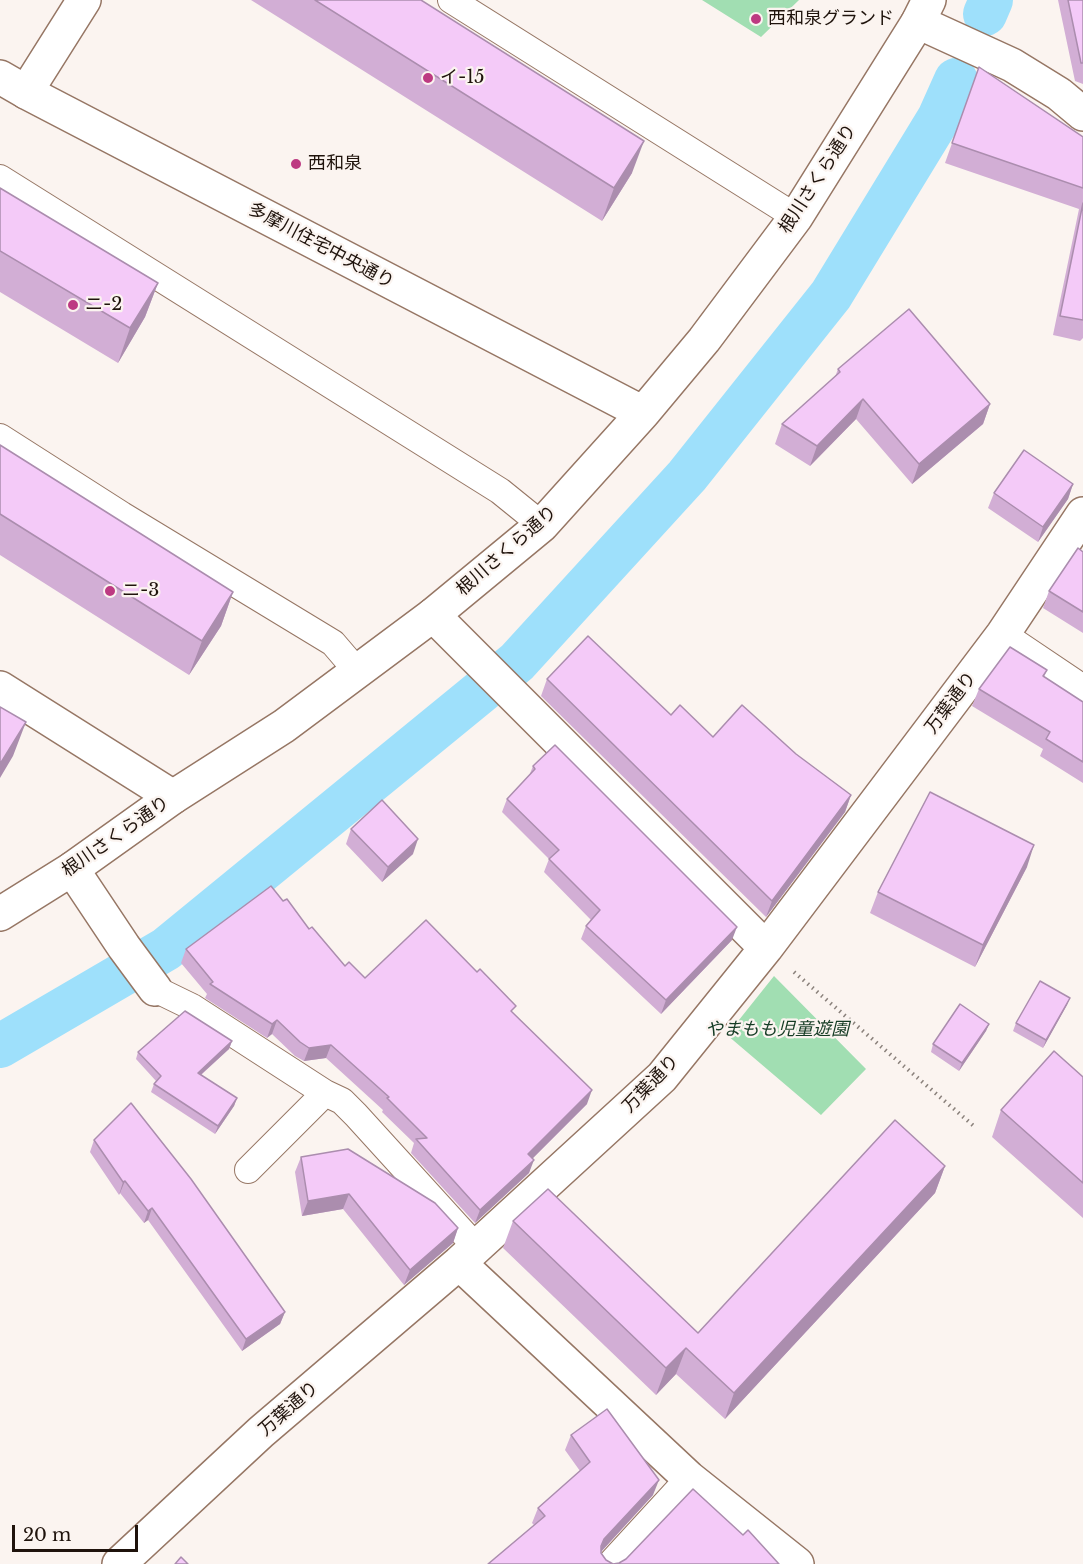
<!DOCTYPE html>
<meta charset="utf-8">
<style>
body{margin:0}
#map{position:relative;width:1083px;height:1564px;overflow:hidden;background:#fbf4f0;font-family:"Libre Baskerville",serif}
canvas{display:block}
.scale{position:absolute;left:12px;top:1525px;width:126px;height:27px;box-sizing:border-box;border:3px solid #1f130c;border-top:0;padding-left:8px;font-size:18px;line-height:21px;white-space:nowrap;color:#1f130c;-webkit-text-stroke:4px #fbf4f0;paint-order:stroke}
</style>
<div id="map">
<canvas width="1083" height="1564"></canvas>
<div class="scale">20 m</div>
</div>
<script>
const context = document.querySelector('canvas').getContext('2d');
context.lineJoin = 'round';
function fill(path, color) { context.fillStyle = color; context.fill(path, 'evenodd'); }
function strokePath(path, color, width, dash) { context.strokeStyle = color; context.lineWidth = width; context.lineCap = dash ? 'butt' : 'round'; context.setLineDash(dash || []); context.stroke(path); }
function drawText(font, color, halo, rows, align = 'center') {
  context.font = font + ' "Libre Baskerville","Noto Sans JP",serif'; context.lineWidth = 4.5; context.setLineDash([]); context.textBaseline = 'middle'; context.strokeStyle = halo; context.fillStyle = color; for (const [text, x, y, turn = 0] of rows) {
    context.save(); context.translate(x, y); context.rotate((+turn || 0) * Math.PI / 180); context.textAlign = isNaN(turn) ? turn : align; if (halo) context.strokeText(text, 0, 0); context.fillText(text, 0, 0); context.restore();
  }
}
fill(new Path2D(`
 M702,0H799L761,37Z
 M774,976L866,1069L821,1115L727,1035Z`), '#a1deb2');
strokePath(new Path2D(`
 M985,14L991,0
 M0,1046L166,949L517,662L687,476L831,295L939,118L956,80`), '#9ee0fb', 44);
const service = new Path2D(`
 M451,0L796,217
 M0,178L500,491L542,525
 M0,437L122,515L333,643L357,671
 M1003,634L1083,688
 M155,989L192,1007L325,1093L342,1101L356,1115L476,1247
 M248,1170L325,1093
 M610,1564L689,1478`);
const minor = new Path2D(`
 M918,22L1012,65L1059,94L1083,114
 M26,92L84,0
 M433,615L766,948
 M0,688L173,797
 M72,869L124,947L155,989
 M459,1263L689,1478L797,1564
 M119,1564L261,1432L459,1263L662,1077L766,948L1003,634L1083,514`);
const tertiary = new Path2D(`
 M0,77L26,92L643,413
 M0,914L72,869L173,797L284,726L433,615L542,525L643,413L704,340L796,217L918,22L929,0`);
strokePath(service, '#967664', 28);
strokePath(minor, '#967664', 36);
strokePath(tertiary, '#967664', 36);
strokePath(new Path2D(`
 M794,972L975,1127`), '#8a817b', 4, [1.5, 4.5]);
strokePath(service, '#fff', 26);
strokePath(minor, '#fff', 33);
strokePath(tertiary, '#fff', 33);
fill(new Path2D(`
 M251,0H421L632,173L602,221Z
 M1058,0H1083V84L1075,81Z
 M979,67L1083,137V338L1080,341L1053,335L1079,209L945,163Z
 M0,188L158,283L145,317L118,363L0,292Z
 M838,369L990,404L983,424L912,484L856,419L810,466L775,444L782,424L835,377Z
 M0,445L233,592L221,626L189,675L0,555Z
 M1073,484L1068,499L1038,542L988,508L994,493Z
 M1083,552V633L1043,608L1049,591Z
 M1047,670L1044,677L1083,702V783L1040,756L1043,749L972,706L979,689Z
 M547,679L671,715L713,737L796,754L851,795L845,812L766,917L541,696Z
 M533,766L732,940L661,1014L581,939L586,926L591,920L544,872L549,859L502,812L507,799L529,776Z
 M351,829L413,854L382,882L346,844Z
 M1027,867L975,967L870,913L878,892Z
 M283,901L345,966L365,978L513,1013L587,1104L533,1158L529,1173L475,1223L411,1153L414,1143L382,1112L383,1110L326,1058L304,1061L295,1056L272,1034L267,1038L205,998L207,994L181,963L186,949Z
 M1070,998L1067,1005L1043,1048L1013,1031L1016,1023Z
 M989,1024L986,1031L959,1071L931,1052L933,1044Z
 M232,1041L229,1049L201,1075L237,1098L234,1106L215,1134L151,1092L154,1084L156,1081L136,1059L138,1052Z
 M1083,1077V1218L992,1137L1001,1110Z
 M94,1140L285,1312L280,1324L242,1351L148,1220L144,1223L120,1193L119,1195L90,1152Z
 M301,1157L458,1228L453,1243L404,1285L343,1209L302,1216L295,1172Z
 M945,1166L935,1193L725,1419L676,1374L656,1395L503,1248L513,1221L698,1333Z
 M571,1435L653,1495L601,1552L606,1560L613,1564L619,1563L743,1535L779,1564H488L534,1525L532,1523L538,1508L580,1471L565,1450Z`), '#d2aed5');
fill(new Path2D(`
 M644,141L632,173L602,221L614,188Z
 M158,283L145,317L118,363L130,328Z
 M863,399L856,419L810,466L817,446Z
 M990,404L983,424L912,484L919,464Z
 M1073,484L1068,499L1038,542L1043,527Z
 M233,592L221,626L189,675L202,641Z
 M26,722L13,756L0,778V764Z
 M851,795L845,812L766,917L772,901Z
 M418,839L413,854L382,882L388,867Z
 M1034,845L1027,867L975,967L983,945Z
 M737,927L732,940L661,1014L666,1000Z
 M1070,998L1067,1005L1043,1048L1046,1040Z
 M277,1020L272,1034L267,1038L272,1024Z
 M989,1024L986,1031L959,1071L962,1063Z
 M232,1041L229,1049L195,1080L198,1073Z
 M331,1045L326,1058L304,1061L309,1048Z
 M592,1090L587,1104L523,1168L528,1154Z
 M237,1098L234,1106L215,1134L218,1126Z
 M534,1160L529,1173L475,1223L480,1210Z
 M945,1166L935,1193L725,1419L734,1393Z
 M125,1181L120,1193L119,1195L123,1182Z
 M349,1194L343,1209L302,1216L308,1201Z
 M152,1208L148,1220L144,1223L148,1211Z
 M458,1228L453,1243L404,1285L410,1270Z
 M285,1312L280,1324L242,1351L246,1339Z
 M686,1348L676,1374L656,1395L666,1368Z
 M659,1480L653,1495L599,1554L604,1539Z`), '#ab8dae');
const building = new Path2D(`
 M315,0H421L644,141L614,188Z
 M1068,0H1083V63H1081Z
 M979,67L1083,137V188L952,143Z
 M0,188L158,283L130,328L0,251Z
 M1083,203V320L1060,316Z
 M909,309L990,404L919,464L863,399L817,446L782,424L840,372L838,369Z
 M0,445L233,592L202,641L0,514Z
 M1024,450L1073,484L1043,527L994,493Z
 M1078,548L1083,552V612L1049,591Z
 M588,636L671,715L680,705L713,737L742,705L796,754L851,795L772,901L547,679Z
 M1010,647L1047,670L1043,676L1083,702V762L1046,739L1050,732L979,689Z
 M0,707L26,722L0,764Z
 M555,745L737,927L666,1000L586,926L600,910L549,859L559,850L507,799L535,769L533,766Z
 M930,792L1034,845L983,945L878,892Z
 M382,800L418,839L388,867L351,829Z
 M271,886L283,901L287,899L309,929L312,927L345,966L349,962L365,978L426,920L477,972L480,969L516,1006L511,1011L592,1090L528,1154L534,1160L480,1210L416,1139L427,1138L387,1098L389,1097L331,1045L309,1048L300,1042L277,1020L272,1024L210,984L213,982L186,949Z
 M1040,981L1070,998L1046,1040L1016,1023Z
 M960,1004L989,1024L962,1063L933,1044Z
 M185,1011L232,1041L198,1073L237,1098L218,1126L154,1084L161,1076L138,1052Z
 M1054,1051L1083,1077V1183L1001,1110Z
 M131,1103L191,1179L285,1312L246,1339L152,1208L148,1211L125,1181L123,1182L94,1140Z
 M895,1120L945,1166L734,1393L686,1348L666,1368L513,1221L548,1189L698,1333Z
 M348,1149L435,1203L458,1228L410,1270L349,1194L308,1201L301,1157Z
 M607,1409L659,1480L604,1539L601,1546V1553L606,1560L613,1564L619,1563L626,1559L693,1489L743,1535L748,1530L779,1564H488L545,1516L538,1508L590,1462L571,1435Z
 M181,1557L188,1564H175Z`);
fill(building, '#f4caf8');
strokePath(building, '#ab8dae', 1.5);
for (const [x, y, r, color] of [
 [756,19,6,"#bd3a82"],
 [428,78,6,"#bd3a82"],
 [296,164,6,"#bd3a82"],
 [73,305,6,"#bd3a82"],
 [110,591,6,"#bd3a82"]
]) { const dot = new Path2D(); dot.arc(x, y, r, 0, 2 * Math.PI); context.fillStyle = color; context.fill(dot); strokePath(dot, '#fbf4f0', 2); }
drawText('18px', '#1f130c', '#fbf4f0', [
 ["西和泉グランド",768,19],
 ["イ-15",440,78],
 ["西和泉",308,164],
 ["ニ-2",85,305],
 ["ニ-3",122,591]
], 'left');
drawText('18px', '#1f130c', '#fbf4f0', [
 ["根川さくら通り",818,179,-57],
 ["多摩川住宅中央通り",321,246,28],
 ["根川さくら通り",507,551,-41],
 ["万葉通り",951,703,-53],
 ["根川さくら通り",116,837,-35],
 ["万葉通り",651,1084,-46],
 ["万葉通り",289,1409,-41]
]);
drawText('italic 18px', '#153c24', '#fbf4f0', [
 ["やまもも児童遊園",777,1030]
]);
</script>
